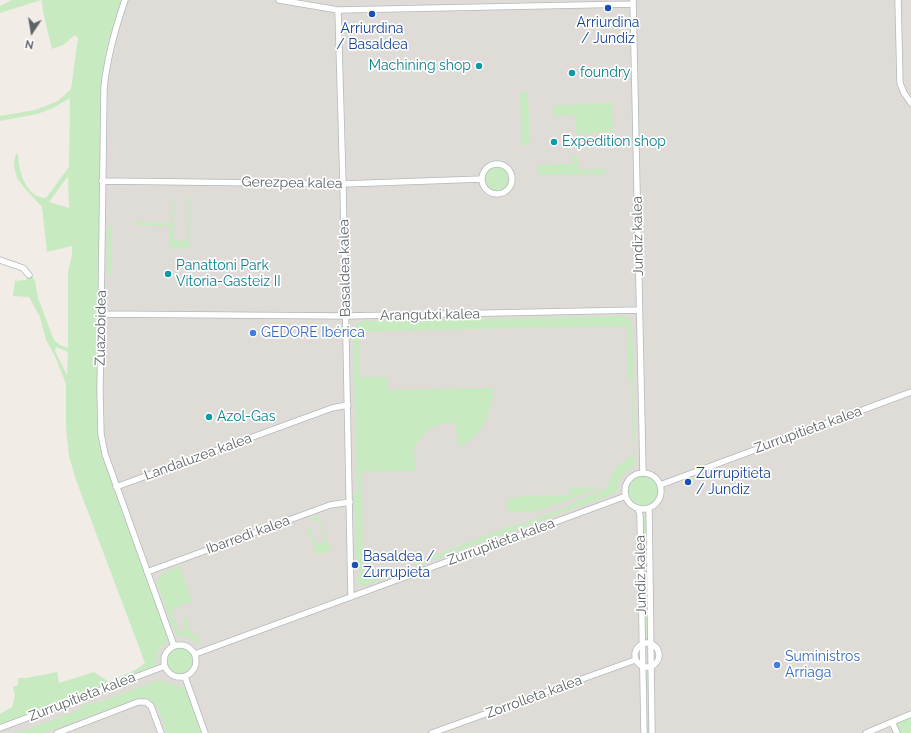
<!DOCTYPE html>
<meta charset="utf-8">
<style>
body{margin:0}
#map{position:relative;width:911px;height:733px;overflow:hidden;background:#f1ece6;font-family:Raleway,sans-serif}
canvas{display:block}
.north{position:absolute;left:12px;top:12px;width:40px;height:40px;-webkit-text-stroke:3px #fff;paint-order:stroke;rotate:192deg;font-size:11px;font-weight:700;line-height:16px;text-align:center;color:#5d6367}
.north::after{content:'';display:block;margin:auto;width:14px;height:18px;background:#5d6367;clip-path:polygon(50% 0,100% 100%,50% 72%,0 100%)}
</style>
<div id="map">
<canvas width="911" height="733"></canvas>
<div class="north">N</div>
</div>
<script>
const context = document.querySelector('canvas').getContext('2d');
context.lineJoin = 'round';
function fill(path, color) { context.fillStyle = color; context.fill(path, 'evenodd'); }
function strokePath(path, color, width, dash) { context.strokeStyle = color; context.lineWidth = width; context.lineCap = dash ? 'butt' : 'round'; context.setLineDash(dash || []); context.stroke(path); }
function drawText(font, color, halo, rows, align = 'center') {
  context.font = font + ' Raleway,sans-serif'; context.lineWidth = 3.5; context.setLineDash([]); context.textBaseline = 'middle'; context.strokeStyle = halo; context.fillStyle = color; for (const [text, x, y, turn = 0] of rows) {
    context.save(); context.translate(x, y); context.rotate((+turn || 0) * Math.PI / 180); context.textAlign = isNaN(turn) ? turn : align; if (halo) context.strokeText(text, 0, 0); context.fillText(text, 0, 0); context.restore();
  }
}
fill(new Path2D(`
 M122,0H911V733H0V725L154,667L159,649L168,639L105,463L102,451L97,412L101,82L108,43Z`), '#dfdcd8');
fill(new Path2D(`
 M12,0H41L0,13V6Z
 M42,0H122L108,43L101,82L97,412L102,451L105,463L169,639L159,649L155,667L0,725V714L12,707L15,695L13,687L18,685V678H27L57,672L59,683L94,672L109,682L137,669L145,663L76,480L69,456L66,428V384L55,356L46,340L40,317L29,297L13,296L15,281L26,280L30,272L35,281L38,298L54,340L60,345L68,348V272L72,255V246L47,252L42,207L27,191L17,178L14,166L15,157L17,153H18C18,170 26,198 46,198L69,167L70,98L53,108L37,114L0,121V116L35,110L58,101L71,89L78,38L75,35L63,45L52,49L43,12ZM68,176L69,208L49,202ZM56,347L68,352L67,375L55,351Z
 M520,92H528L530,145H522Z
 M612,102L613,132L576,134L575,115L553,116L554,106Z
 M572,155L577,156L579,170L606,169V174L538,175L537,165L573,164Z
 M492,167C508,167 513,174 507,188C494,193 489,191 484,179L487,171Z
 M188,196H190V248H171L169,246V226L137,225L130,222L171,223L172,199H174V240L187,241Z
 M107,226H112L111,275H107Z
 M620,316L629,318L632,324L635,442L633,447L631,379L628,378L627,327L606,326L359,332L360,377H387L388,390L494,388C491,413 483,439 457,447L458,440L454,422C431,424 427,431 414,447L415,470L362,472L363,575L368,578L377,575L381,578L380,580L363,586L357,584L356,582H358V575H360L361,571L356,569L354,493L357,491L353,335C354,328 356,323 363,321Z
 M635,454V465C620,475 621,476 616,493L419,565H416V562L508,527L521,524L574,504L573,502L604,490C610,485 610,476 615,469C620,462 630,459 635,454Z
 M628 491a15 15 0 1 1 30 0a15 15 0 1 1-30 0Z
 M570,488H600L538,511L512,512L508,511V498H519L520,496L570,495Z
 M318,515L331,550L317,555L307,528L310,527L316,544L326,541L318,520L313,522L311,518Z
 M642,516H646L648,640H644Z
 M180,566L192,601L171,610L179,632L186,629L182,618L186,617L192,635L197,634L201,644L199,645L190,638L176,635L158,587C155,573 169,570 180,566Z
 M166 662a14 14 0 1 1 28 0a14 14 0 1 1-28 0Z
 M645,669H649L650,733H646Z
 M159,680L170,684L186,688L202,733H167C161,718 159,700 142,697L44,733H17L79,710L81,706L87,703L91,705Z
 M911,717V733H899L897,728L898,723Z`), '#c7eac0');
const minor = new Path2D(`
 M125,0C115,29 107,57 104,88L100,391L101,434L105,454L174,646
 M279,0L338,10L633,4
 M633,0L643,473
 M898,0L900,83L904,93L911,103
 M338,10L343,184L351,597
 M482 179a15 15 0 1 1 30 0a15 15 0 1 1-30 0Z
 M102,181L343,184L482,179
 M0,260L23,268L29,275
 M101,314L346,316L639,310
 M625 491a18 18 0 1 1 36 0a18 18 0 1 1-36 0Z
 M660,485L911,392
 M116,487L332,408L348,405
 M638,508L640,515L644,733
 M649,508L652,733
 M147,572L330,505L350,502
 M635 655a12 12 0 1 1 24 0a12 12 0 1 1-24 0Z
 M164 661a16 16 0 1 1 32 0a16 16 0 1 1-32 0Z
 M195,654L626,496
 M185,677L205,733
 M892,722L897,733
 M0,728L165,666
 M57,733L138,702H146L151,706L161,733
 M432,733L635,660
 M866,733L911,714`);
strokePath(minor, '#b3b8bb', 7);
strokePath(minor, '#fff', 5.5);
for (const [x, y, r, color] of [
 [608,8,4,"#1a4fb4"],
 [372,14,4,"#1a4fb4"],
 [479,66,4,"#0f9aa8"],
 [572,73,4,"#0f9aa8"],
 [554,142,4,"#0f9aa8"],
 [168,274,4,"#0f9aa8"],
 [253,333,4,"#3f7fe0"],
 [209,417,4,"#0f9aa8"],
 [688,482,4,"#1a4fb4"],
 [355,565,4,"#1a4fb4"],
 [777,665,4,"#3f7fe0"]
]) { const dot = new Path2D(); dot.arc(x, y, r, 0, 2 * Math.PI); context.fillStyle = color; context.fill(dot); strokePath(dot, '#fff', 1.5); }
drawText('14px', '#164399', '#fff', [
 ["Arriurdina",608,23],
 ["/ Jundiz",608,39],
 ["Arriurdina",372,29],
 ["/ Basaldea",372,45],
 ["Zurrupitieta",696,474,"left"],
 ["/ Jundiz",696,490,"left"],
 ["Basaldea /",363,557,"left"],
 ["Zurrupieta",363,573,"left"]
]);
drawText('14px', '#0d838f', '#fff', [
 ["Machining shop",471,66,"right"],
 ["foundry",580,73],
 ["Expedition shop",562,142],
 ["Panattoni Park",176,266],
 ["Vitoria-Gasteiz II",176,282],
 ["Azol-Gas",217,417]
], 'left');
drawText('14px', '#5d6367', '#fff', [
 ["Gerezpea kalea",292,183,1],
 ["Jundiz kalea",638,236,-91],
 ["Basaldea kalea",345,268,-91],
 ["Arangutxi kalea",430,315,-1],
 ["Zuazobidea",101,328,-89],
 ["Zurrupitieta kalea",808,430,-20],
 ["Landaluzea kalea",198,457,-20],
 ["Ibarredi kalea",248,535,-20],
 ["Zurrupitieta kalea",501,542,-20],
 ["Jundiz kalea",641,575,-91],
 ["Zurrupitieta kalea",82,697,-21],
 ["Zorrolleta kalea",534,697,-20]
]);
drawText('14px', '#366cbe', '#fff', [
 ["GEDORE Ibérica",261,333],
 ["Suministros",785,657],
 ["Arriaga",785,673]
], 'left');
</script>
